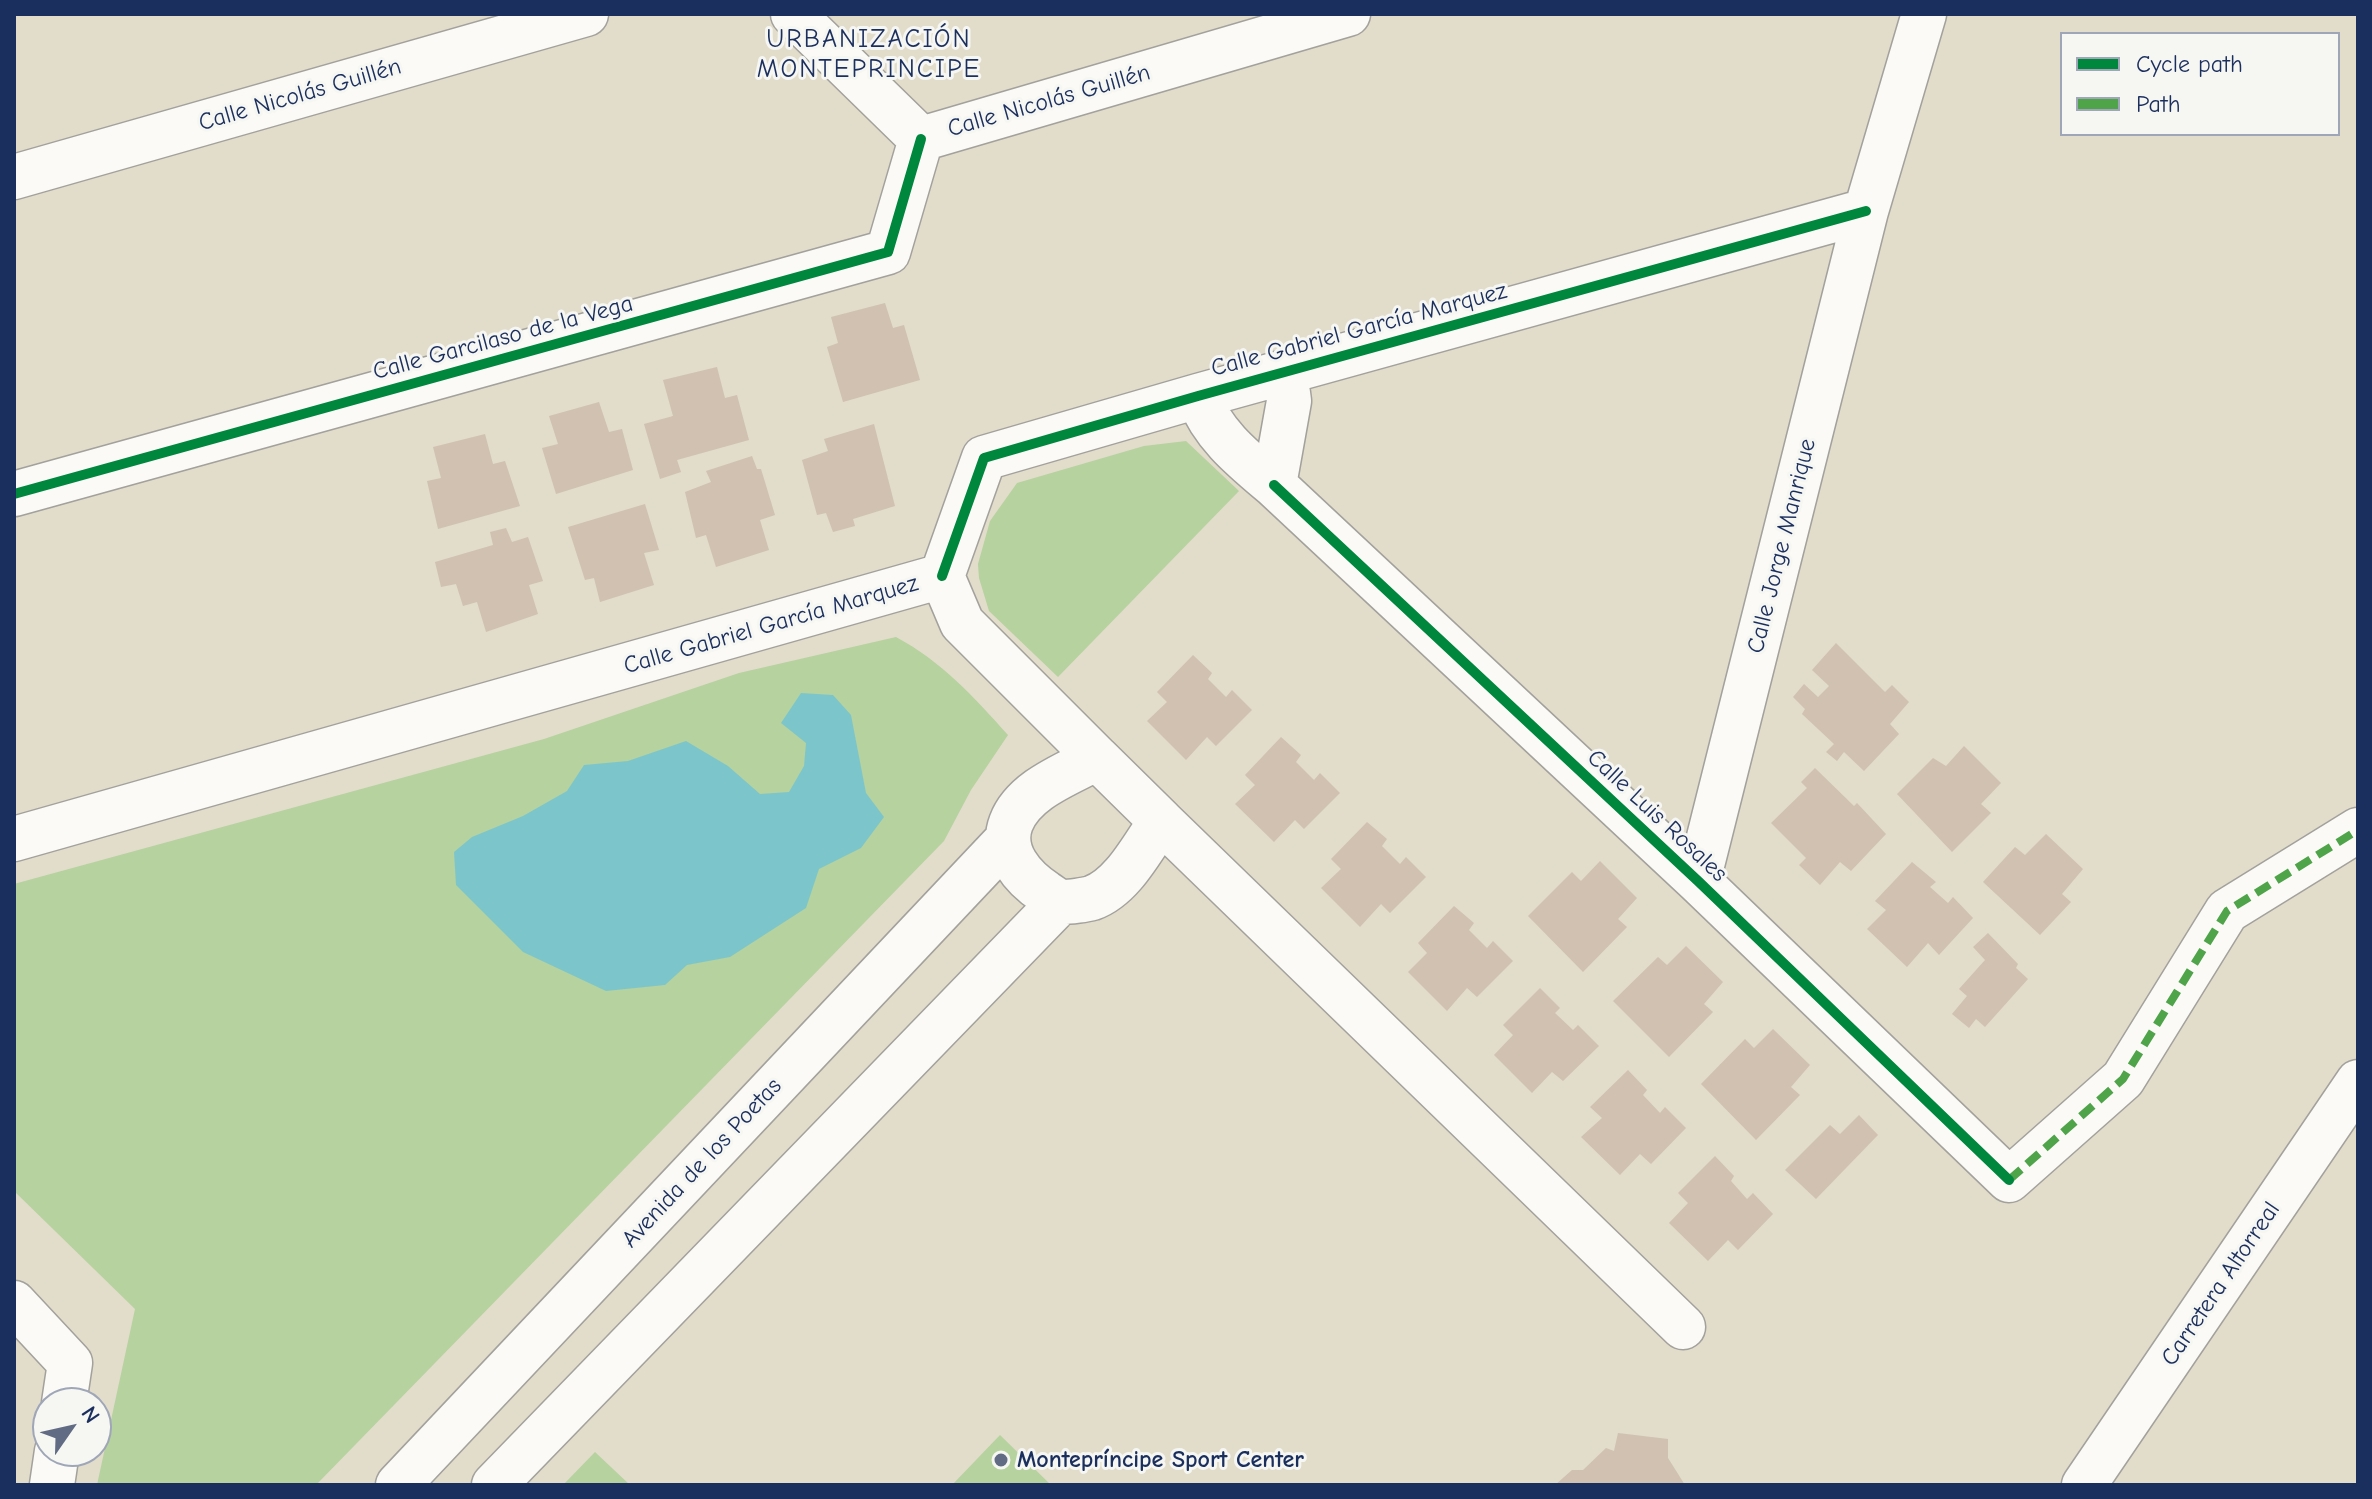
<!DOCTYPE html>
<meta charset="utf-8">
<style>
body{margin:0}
#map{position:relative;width:2372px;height:1499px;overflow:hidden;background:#e2dcca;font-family:"Comic Neue",sans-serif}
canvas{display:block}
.frame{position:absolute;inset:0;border:16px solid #1b2f5e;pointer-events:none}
.legend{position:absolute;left:2060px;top:32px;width:280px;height:104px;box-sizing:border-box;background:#f6f6f2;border:2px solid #9ea6b7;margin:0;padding:10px 14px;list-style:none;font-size:24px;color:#1b2f5e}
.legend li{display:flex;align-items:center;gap:16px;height:40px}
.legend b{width:40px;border:2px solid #9ea6b7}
.north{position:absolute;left:32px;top:1387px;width:80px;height:80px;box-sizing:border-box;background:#f6f6f2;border:2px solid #9ea6b7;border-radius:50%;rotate:56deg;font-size:22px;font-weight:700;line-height:32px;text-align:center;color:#1b2f5e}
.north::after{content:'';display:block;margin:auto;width:28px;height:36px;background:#616c84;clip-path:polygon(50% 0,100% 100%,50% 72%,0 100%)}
</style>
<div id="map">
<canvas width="2372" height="1499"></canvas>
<div class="frame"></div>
<ul class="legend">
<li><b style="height:10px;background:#00873e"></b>Cycle path</li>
<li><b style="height:10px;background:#4fa44a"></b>Path</li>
</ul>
<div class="north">N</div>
</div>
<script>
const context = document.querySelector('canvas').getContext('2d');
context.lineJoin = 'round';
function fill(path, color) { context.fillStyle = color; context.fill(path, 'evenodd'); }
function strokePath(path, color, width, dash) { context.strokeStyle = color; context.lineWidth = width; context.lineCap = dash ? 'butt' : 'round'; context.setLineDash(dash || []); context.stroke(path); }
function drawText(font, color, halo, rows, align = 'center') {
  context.font = font + ' "Comic Neue",sans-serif'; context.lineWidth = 6; context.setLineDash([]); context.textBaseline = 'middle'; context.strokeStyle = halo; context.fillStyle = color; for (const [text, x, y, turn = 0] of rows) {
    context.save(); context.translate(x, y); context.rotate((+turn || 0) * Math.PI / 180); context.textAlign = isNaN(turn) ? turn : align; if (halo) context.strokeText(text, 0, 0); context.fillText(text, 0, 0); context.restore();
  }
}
fill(new Path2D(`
 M1186,441L1239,491L1058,677L989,611L979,578L978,564L990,521L1017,483L1144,446Z
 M896,637C941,661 974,697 1008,735L971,790L944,841L316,1485H97L135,1309L14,1191V884L544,739L739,673Z
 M1000,1435L1051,1485H952Z
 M595,1452L630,1485H563Z`), '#b6d29f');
fill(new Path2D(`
 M801,693L833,695L851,715L866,793L884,817L861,848L819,869L806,908L730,957L687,965L665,985L606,991L523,952L456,885L454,852L472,837L523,816L567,791L584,765L628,761L686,741L728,766L760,794L789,792L804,766L806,743L781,723Z`), '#7cc6cb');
fill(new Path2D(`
 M885,303L893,328L904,325L920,380L843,402L827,347L838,343L831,317Z
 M717,367L725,398L737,395L749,440L677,460L681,472L660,479L644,424L673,416L663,380Z
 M599,402L609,432L622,429L633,470L556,494L542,448L558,444L549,416Z
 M874,424L895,506L853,519L855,526L833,532L826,513L817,515L802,460L828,451L824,439Z
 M485,434L493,464L505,461L520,506L438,529L427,481L441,478L433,447Z
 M752,456L757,469H761L775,515L760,520L769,550L716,567L706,535L696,538L685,492L711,482L706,471Z
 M645,504L659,550L644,553L654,585L600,602L594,578L585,580L568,527Z
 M506,528L512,542L528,537L543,581L529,585L538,614L486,632L477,602L463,606L456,584L441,587L435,562L493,545L490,532Z
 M1836,643L1885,692L1892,685L1909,702L1890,724L1899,734L1864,771L1844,752L1837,761L1826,752L1834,744L1802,714L1805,709L1793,697L1804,684L1818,697L1829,686L1812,670Z
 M1193,655L1212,673L1208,679L1226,697L1232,690L1252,710L1216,746L1207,737L1186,760L1147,721L1167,702L1157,692Z
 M1281,737L1301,755L1296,762L1314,780L1320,773L1340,793L1304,829L1295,820L1274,842L1235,804L1255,785L1245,775Z
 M1964,746L2001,783L1981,804L1991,813L1952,852L1897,794L1933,758L1946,766Z
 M1815,768L1854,806L1857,803L1886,834L1851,871L1840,862L1820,885L1799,865L1806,858L1771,823L1807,788L1801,782Z
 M1367,822L1387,839L1382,846L1400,864L1406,857L1426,877L1390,913L1381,904L1360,927L1321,888L1341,869L1331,859Z
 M2046,834L2083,869L2062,894L2071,902L2040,935L1983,882L2015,847L2025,855Z
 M1600,861L1637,898L1618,919L1627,927L1583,972L1528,916L1572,872L1581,881Z
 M1912,862L1936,882L1930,887L1948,903L1953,897L1973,918L1939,955L1928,943L1907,967L1867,929L1886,910L1875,901Z
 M1454,906L1474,923L1469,930L1487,948L1493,941L1513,961L1477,997L1467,988L1447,1011L1408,972L1427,953L1418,943Z
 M1988,933L2018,964L2016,968L2028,979L1985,1027L1976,1019L1969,1028L1952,1014L1967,996L1959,989L1985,960L1973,947Z
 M1686,946L1723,982L1704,1004L1713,1012L1669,1057L1613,1001L1658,957L1667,965Z
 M1540,988L1560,1008L1555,1013L1573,1030L1578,1025L1599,1046L1563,1081L1552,1072L1532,1093L1494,1055L1513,1035L1503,1025Z
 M1773,1029L1810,1065L1791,1087L1800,1095L1756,1140L1701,1084L1745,1039L1754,1048Z
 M1628,1070L1647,1090L1643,1095L1660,1113L1665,1107L1686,1128L1651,1164L1640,1154L1620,1175L1581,1137L1602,1118L1590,1107Z
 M1859,1115L1878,1135L1816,1199L1785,1170L1830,1125L1840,1134Z
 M1715,1156L1734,1176L1731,1181L1747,1199L1753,1193L1773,1214L1738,1250L1728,1240L1708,1261L1669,1223L1688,1203L1678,1193Z
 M1618,1433L1668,1439V1458L1685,1485H1555L1572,1470H1583L1606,1448L1614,1451Z`), '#d0c1b1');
const minor = new Path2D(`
 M793,14L921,139
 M921,139L1348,14
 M14,177L586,14
 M1198,396C1213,435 1242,458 1274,485L1289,401L1285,371
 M1274,485L1698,881L2009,1180L2123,1079L2227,911L2358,830
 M14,494L888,252L921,139
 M942,576L984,458L1198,396L1866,211
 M942,576L962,623L1097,758
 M1097,758L1161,821C1143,846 1123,887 1092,898C1085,900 1070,902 1062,902C1056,901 1051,896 1046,893C1023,878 1000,852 1011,823C1024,789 1068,774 1097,758Z
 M1161,821L1683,1327
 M14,839L942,576
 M1698,881L1866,211L1924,14
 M14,1303L70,1363L64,1403
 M52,1485L57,1451
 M398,1485L1007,840
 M494,1485L1060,902
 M2084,1485L2358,1082`);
strokePath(minor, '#a2a19c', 47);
strokePath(minor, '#fbfaf7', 44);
strokePath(new Path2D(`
 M2009,1180L2123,1079L2227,911L2358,830`), '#4fa44a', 8, [16, 8]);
strokePath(new Path2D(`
 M1274,485L1698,881L2009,1180
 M14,494L888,252L921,139
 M942,576L984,458L1198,396L1866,211`), '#00873e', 10);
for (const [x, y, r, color] of [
 [1001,1460,8,"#616c84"]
]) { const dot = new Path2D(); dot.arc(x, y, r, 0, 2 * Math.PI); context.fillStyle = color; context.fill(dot); strokePath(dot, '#f6f6f2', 3); }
drawText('24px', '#1b2f5e', '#f6f6f2', [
 ["Calle Nicolás Guillén",300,95,-16],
 ["Calle Nicolás Guillén",1049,101,-16],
 ["Calle Gabriel García Marquez",1359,330,-15],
 ["Calle Garcilaso de la Vega",503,338,-15],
 ["Calle Jorge Manrique",1782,546,-76],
 ["Calle Gabriel García Marquez",771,625,-16],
 ["Calle Luis Rosales",1657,816,43],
 ["Avenida de los Poetas",702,1163,-47],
 ["Carretera Altorreal",2221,1284,-56]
]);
drawText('bold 24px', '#1b2f5e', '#f6f6f2', [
 ["Montepríncipe Sport Center",1017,1460]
], 'left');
context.letterSpacing = '2px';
drawText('26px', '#1b2f5e', '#f6f6f2', [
 ["URBANIZACIÓN",869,40],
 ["MONTEPRINCIPE",869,70]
]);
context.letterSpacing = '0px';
</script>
